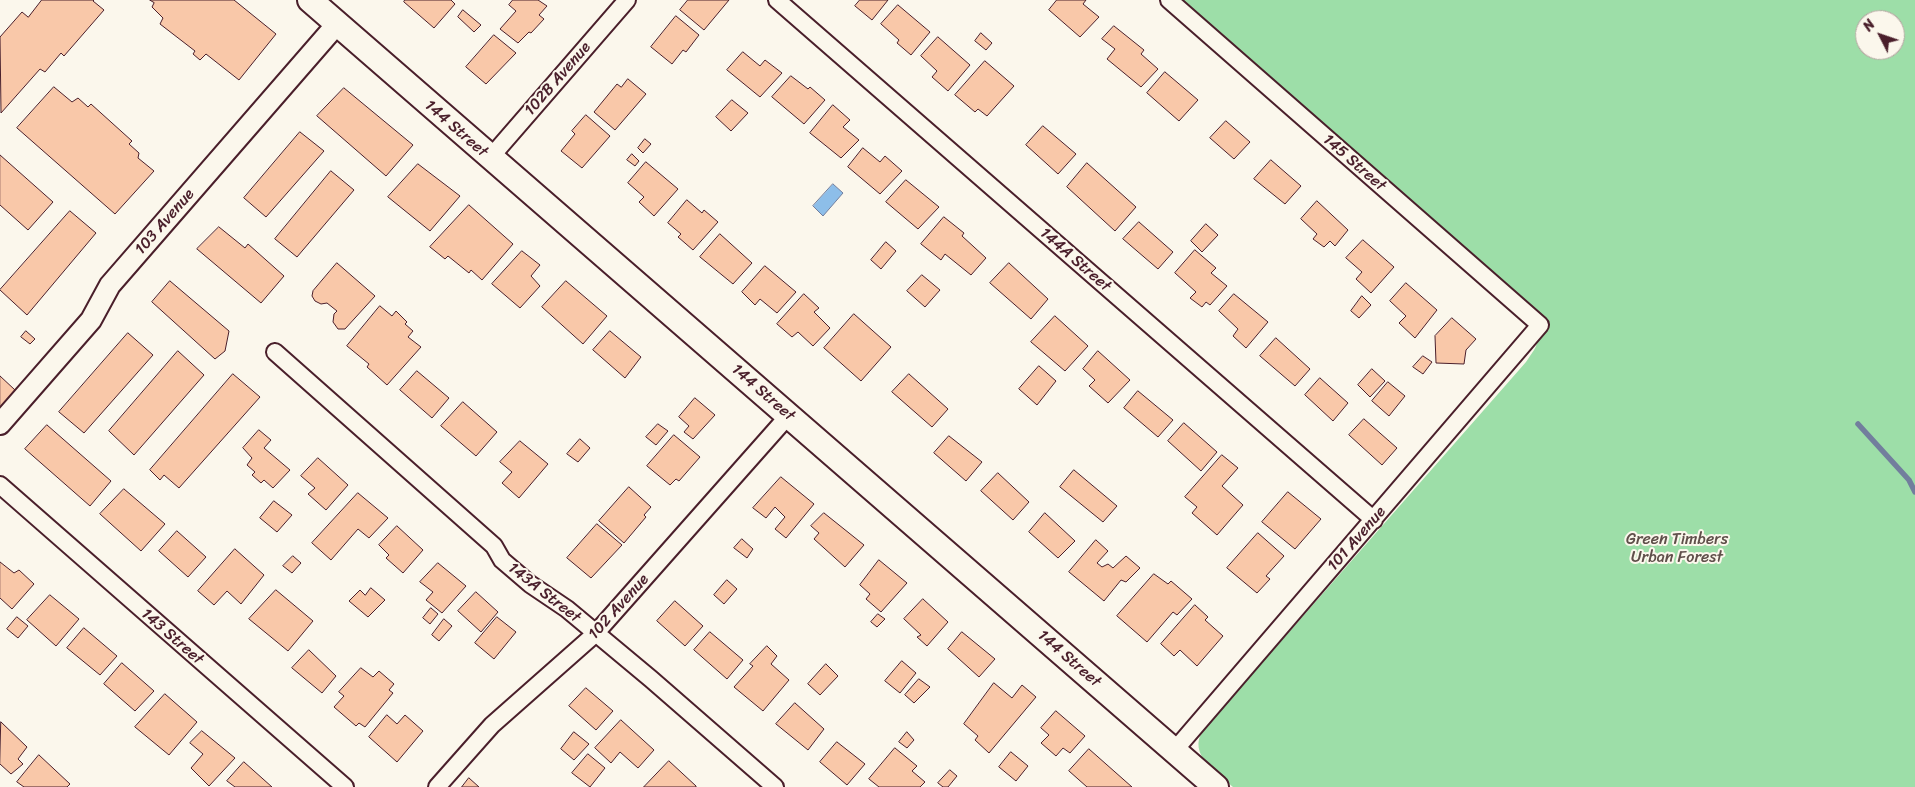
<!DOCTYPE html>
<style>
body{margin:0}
#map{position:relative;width:1915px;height:787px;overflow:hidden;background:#fbf7ec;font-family:Sriracha,sans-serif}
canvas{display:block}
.north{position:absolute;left:1855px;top:10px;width:50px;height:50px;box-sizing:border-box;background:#fbf7ec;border:1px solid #b4a19f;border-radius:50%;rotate:311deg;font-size:14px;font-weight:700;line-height:20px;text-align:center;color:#4a1f2b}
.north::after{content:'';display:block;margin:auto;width:18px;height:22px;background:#4a1f2b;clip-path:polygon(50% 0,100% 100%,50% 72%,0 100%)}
</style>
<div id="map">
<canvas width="1915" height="787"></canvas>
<div class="north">N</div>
</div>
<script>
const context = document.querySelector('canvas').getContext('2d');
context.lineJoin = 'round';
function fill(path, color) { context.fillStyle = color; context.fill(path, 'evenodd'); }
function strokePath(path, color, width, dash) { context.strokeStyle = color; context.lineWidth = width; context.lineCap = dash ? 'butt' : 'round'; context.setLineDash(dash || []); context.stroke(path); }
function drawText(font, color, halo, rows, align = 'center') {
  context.font = font + ' Sriracha,sans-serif'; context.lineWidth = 4; context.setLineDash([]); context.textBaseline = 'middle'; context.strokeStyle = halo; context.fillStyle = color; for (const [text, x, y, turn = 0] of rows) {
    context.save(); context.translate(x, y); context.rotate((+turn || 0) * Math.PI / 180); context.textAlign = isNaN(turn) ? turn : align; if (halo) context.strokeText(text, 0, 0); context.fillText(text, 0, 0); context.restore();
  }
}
fill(new Path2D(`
 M1168,0H1915V787H1233C1217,773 1187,755 1203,730L1526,362C1540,342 1541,342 1526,323ZM1865,20H1895V50H1865Z`), '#9ddea8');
const water = new Path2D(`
 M833,184L843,193L823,216L813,206Z`);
fill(water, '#8dbee9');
strokePath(water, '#727e9d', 1);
strokePath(new Path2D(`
 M1858,424L1909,480L1915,492`), '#727e9d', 5.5);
const building = new Path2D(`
 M42,0H94L93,1L104,10L64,56L61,53L45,72L40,69L1,113L0,37L22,12L28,17Z
 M150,0H234L276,34L239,80L206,54L200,60L193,54L195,51L160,24L163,18L152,7L154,3Z
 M405,0H451L455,4L434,28L404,2Z
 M513,0H538L547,6L539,15L544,19L531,33L529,32L518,43L500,29L516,11L509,5Z
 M688,0H729L704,30L680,10Z
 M860,0H888L872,20L855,6Z
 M1057,0H1086L1083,4L1099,17L1080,37L1049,10Z
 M898,5L930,32L911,55L897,43L899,40L881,24Z
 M463,10L481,25L474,32L458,17Z
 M676,16L699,35L686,52L683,50L672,64L651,47Z
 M1114,26L1144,50L1141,54L1158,69L1141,87L1107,59L1115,49L1102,39Z
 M981,33L992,43L986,50L975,41Z
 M494,35L516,53L486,84L466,67Z
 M938,37L970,65L948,91L932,77L937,71L921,56Z
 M743,52L760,66L765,60L782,73L760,97L727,70Z
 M985,61L1014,86L987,116L978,109L975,112L955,95Z
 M1165,72L1198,100L1179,121L1147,93Z
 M791,76L808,89L810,87L825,100L804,124L772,97Z
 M628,79L646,94L615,130L594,112L617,84L621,87Z
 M54,87L72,102L78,98L88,107L91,104L132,141L129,144L139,153L138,158L154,171L115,214L17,128Z
 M344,88L413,145L386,176L317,116Z
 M732,100L748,113L731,131L716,117Z
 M833,105L850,120L843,127L859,140L841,158L810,133Z
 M586,115L610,136L582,168L561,151L575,134L572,131Z
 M1226,121L1250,142L1234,159L1210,138Z
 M1043,126L1076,154L1058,174L1026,145Z
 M300,132L324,151L266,217L244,198Z
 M645,139L651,144L643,153L638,148Z
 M863,148L880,162L885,156L902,171L880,194L848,167Z
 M632,154L639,161L635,166L627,160Z
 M0,155L53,202L28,230L0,205Z
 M1271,160L1301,186L1285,204L1254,179Z
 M646,162L678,189L654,216L639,202L644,197L628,183Z
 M1087,163L1136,207L1115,231L1067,187Z
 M418,164L460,196L430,231L388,197Z
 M331,171L354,190L297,257L275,239Z
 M906,180L939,207L918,229L886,202Z
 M687,200L702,213L704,210L718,222L693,250L678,237L681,234L668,223Z
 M1317,201L1348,230L1335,246L1330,241L1324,247L1313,239L1317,234L1301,219Z
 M469,205L513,244L482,280L471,270L469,273L448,256L445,259L430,247Z
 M70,211L96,233L27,315L0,290Z
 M944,217L964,233L962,236L986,258L971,275L945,254L941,260L921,244Z
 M1139,222L1173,252L1158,269L1123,239Z
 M1206,224L1218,235L1202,252L1191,241Z
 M219,227L245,248L248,244L284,276L261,303L197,249Z
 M720,234L752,263L733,284L700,257Z
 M1363,240L1394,267L1371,293L1356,279L1362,272L1346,258Z
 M886,242L896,251L881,269L871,260Z
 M1195,250L1216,268L1211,273L1227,286L1210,305L1206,302L1202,307L1190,298L1196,292L1175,273Z
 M522,251L540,265L531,276L540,286L520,308L492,284Z
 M337,263L375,296L345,329H338L333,322L334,314L337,311L327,303L321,304L315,301L312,296L313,291Z
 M1009,263L1048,299L1031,319L990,283Z
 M765,266L796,292L777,313L760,299L755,305L742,292Z
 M922,275L940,290L925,307L907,291Z
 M170,281L229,331L225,351L215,359L152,302Z
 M566,281L607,316L583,344L542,307Z
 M1406,283L1437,310L1415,338L1399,323L1406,316L1390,301Z
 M804,294L819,308L814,312L830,328L813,346L798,332L792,337L777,324Z
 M1234,294L1268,322L1246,348L1233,336L1238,329L1219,311Z
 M1362,296L1371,305L1359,318L1351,311Z
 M380,306L392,316L396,311L407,322L405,324L413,331L408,337L421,347L387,385L367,367L369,364L347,346Z
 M854,314L891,347L861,381L824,348Z
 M1055,316L1088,346L1065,371L1031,342Z
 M1452,318L1476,339L1466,350L1464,364L1436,363L1435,336Z
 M26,331L35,339L30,344L21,337Z
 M610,331L641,357L625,378L593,350Z
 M128,333L153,355L84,433L59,412Z
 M1276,338L1310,369L1295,386L1260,356Z
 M178,351L204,375L134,455L109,431Z
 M1098,351L1130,380L1108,403L1089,386L1095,380L1083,369Z
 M1423,356L1432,362L1423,374L1413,367Z
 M1039,366L1056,381L1037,405L1019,389Z
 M1372,369L1385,381L1370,397L1358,385Z
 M417,371L449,398L432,418L400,390Z
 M233,374L260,397L179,488L164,475L160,480L150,470Z
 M909,374L948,409L932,427L892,392Z
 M0,376L15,390L0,408Z
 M1320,378L1348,403L1333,421L1305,395Z
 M1388,382L1405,396L1389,416L1372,401Z
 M1138,391L1173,420L1158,437L1124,408Z
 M695,398L715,415L693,439L684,432L689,426L679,417Z
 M463,402L497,432L476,456L441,426Z
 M1364,419L1397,448L1382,465L1349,435Z
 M1184,423L1217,452L1201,471L1168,441Z
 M658,424L668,431L656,445L646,437Z
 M47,425L111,481L90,506L25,449Z
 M259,430L271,440L264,448L290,470L273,488L264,480L261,483L252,475L255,472L247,465L252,458L243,448Z
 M674,435L700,457L679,481L676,479L670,485L647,466Z
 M949,436L982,462L966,481L934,453Z
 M580,439L590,448L578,462L567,454Z
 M520,441L548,464L519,498L502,483L512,472L500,462Z
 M1222,455L1238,468L1222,486L1243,505L1217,535L1192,513L1197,507L1185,497Z
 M318,458L348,485L326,510L308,494L315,488L301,476Z
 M1074,470L1117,506L1103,522L1060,487Z
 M998,473L1029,502L1013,520L981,491Z
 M781,477L814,504L786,538L775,529L785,517L775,507L766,518L753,508Z
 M629,487L651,507L644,515L646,517L624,543L599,521Z
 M124,489L165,524L141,551L100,514Z
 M1288,492L1321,519L1295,549L1262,522Z
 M358,493L388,518L369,538L358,529L331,560L312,543Z
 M274,501L292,515L277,532L260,518Z
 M824,513L864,545L845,567L814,539L819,533L811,526Z
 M1045,513L1075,541L1058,558L1029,532Z
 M597,524L622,545L591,578L567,558Z
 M397,526L423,550L403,573L386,558L389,555L379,545Z
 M177,531L206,557L188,577L159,551Z
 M1258,533L1284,556L1266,576L1270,579L1257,593L1227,568Z
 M742,539L753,549L747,558L734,548Z
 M1096,540L1108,551L1097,563L1102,567L1108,564L1113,568L1126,556L1140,568L1126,582L1121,580L1104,601L1069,572Z
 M235,549L264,575L241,604L227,591L214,605L198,591Z
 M293,556L301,563L292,573L283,566Z
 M879,560L907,583L881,612L866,599L870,594L860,585Z
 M0,562L14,573L19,570L34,584L12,609L0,598Z
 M438,563L466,586L442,613L426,600L433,592L420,582Z
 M1154,574L1168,584L1171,581L1192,599L1177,615L1173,612L1147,642L1117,616Z
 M727,580L737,589L724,604L714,595Z
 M371,588L385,600L368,617L349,601L360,590L365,595Z
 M276,590L313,621L288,651L249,619Z
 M476,592L498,612L481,632L458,611Z
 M50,595L79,619L56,646L27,620Z
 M923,599L948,622L927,646L917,637L921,635L904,619Z
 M675,601L703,626L685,646L657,621Z
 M1195,605L1208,617L1205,620L1223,636L1197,666L1180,650L1174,656L1161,644Z
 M431,608L438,614L430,624L423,618Z
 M878,614L885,619L877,627L871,622Z
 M17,617L28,626L18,638L7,629Z
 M497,617L516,632L494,659L475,643Z
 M444,619L452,626L439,641L432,635Z
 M84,628L117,656L100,675L67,648Z
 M710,632L743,660L727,679L694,650Z
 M962,632L995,659L979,677L948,649Z
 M767,646L777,656L771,664L789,680L763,711L734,687L753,666L750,664Z
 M309,650L336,676L322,693L292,668Z
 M902,661L916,673L900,693L885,681Z
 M122,663L154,691L135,711L104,684Z
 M826,664L838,676L820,695L808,684Z
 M361,668L373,677L379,671L394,684L389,690L393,693L365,727L359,723L356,726L334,707L344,696L339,692Z
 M919,679L930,687L914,703L905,695Z
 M994,683L1012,698L1022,685L1036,697L989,753L975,740L978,736L964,724Z
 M586,688L613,711L596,730L569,706Z
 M165,694L197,722L169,755L135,727Z
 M795,703L824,729L808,750L776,724Z
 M1056,711L1085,736L1070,753L1063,748L1056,756L1041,743L1049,735L1041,728Z
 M387,715L397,724L405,715L423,731L397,762L369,737Z
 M621,720L654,750L638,768L620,752L611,763L595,748Z
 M1,722L27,747L18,759L23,764L11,774L0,764Z
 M202,731L235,758L209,786L191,768L203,754L190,743Z
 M574,732L589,744L574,760L561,749Z
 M907,732L914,740L907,748L899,742Z
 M837,742L865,764L847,785L820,762Z
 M895,748L917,766L912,771L925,782L920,787H879L869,779Z
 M1089,749L1132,787H1087L1069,771Z
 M1011,752L1028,766L1016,781L999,767Z
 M588,754L605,768L590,787L572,773Z
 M39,755L70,784L67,787H24L17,782Z
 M669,761L696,786V787H644Z
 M244,762L272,787H235L227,781Z
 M950,770L957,776L948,787H943L938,783Z
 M469,778L479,787H462Z`);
fill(building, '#f9c8a9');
strokePath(building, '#4a1f2b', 1);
const minor = new Path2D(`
 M777,0L1374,520
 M1169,0L1540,325L1174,751
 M490,158L627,0
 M275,352L494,546L502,560L530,584L567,609L651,679L775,787
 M0,485L345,787
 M437,787L492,725L595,634L789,415`);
const tertiary = new Path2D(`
 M0,424L91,320L110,285L337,24`);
const secondary = new Path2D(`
 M310,0L1216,787`);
strokePath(minor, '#4a1f2b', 20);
strokePath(tertiary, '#4a1f2b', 24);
strokePath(secondary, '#4a1f2b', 28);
strokePath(minor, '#fbf7ec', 16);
strokePath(tertiary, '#fbf7ec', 20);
strokePath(secondary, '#fbf7ec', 24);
drawText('16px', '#4a1f2b', '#fbf7ec', [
 ["102B Avenue",558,79,-49],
 ["144 Street",456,129,41],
 ["145 Street",1354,163,41],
 ["103 Avenue",165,222,-49],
 ["144A Street",1075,260,41],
 ["144 Street",763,393,41],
 ["101 Avenue",1357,539,-49],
 ["143A Street",544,593,38],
 ["102 Avenue",619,607,-48],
 ["143 Street",172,637,41],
 ["144 Street",1069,659,41]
]);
drawText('16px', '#5f4f4a', '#fbf7ec', [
 ["Green Timbers",1677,540],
 ["Urban Forest",1677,558]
]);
</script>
